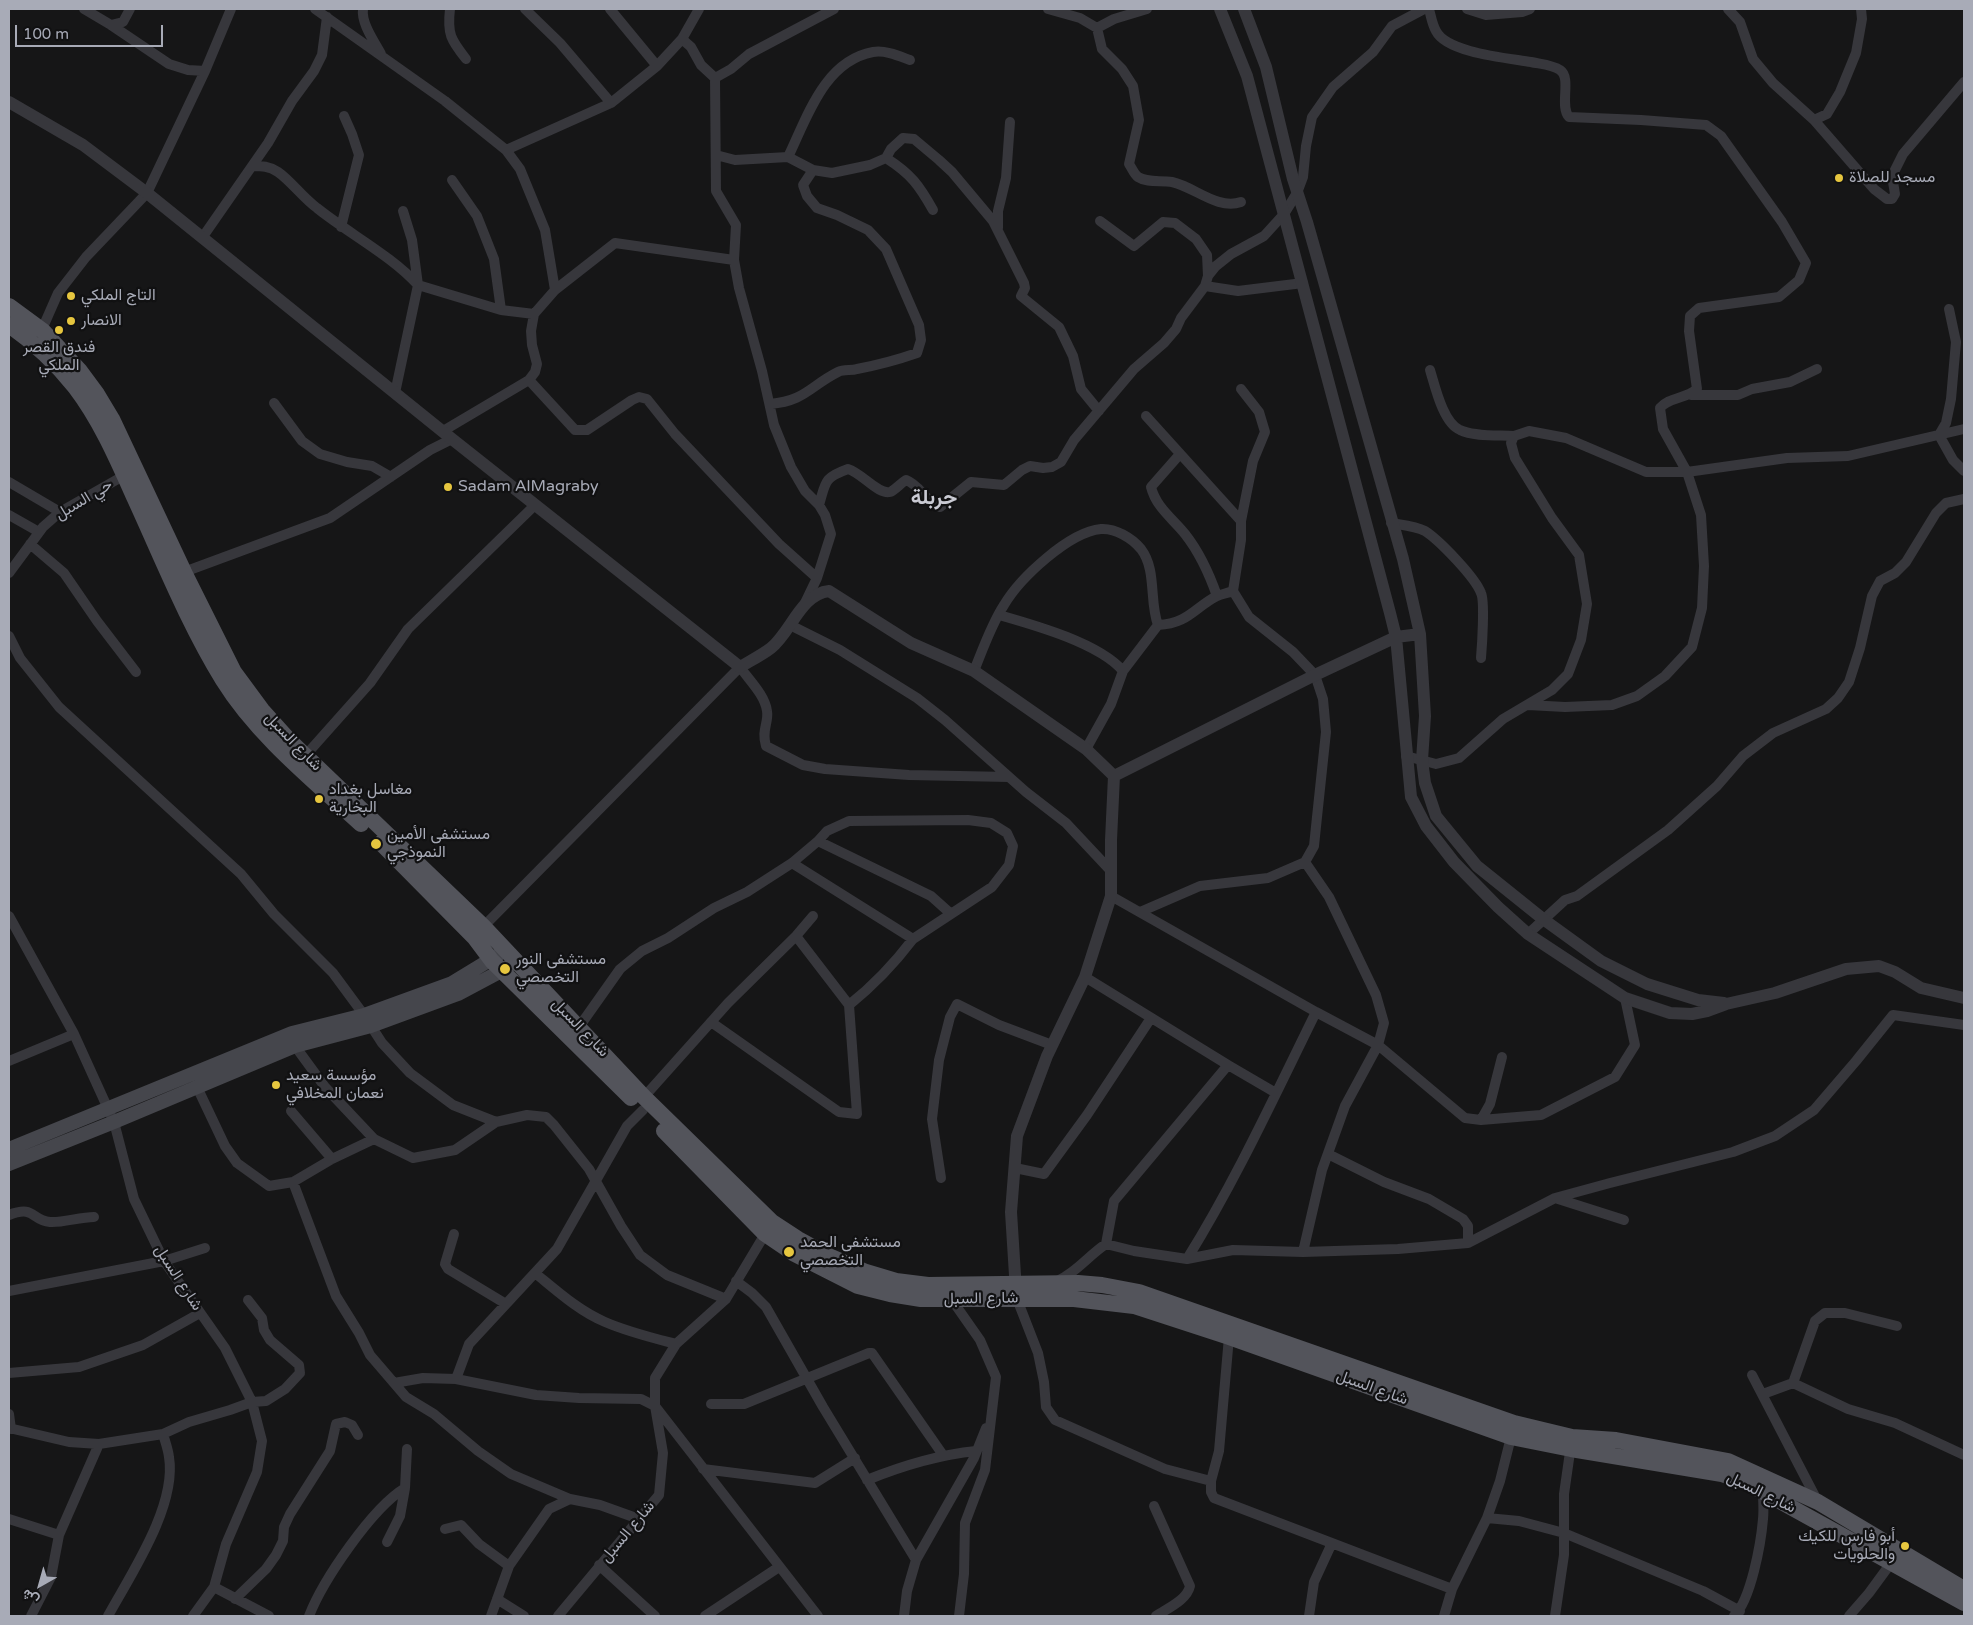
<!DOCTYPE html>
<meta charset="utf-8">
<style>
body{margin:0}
#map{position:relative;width:1973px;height:1625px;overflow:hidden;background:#161617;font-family:"Varela Round",Vazirmatn,sans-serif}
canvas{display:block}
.frame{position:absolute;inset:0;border:10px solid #a8abb7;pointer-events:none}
.north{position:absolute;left:15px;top:1560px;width:50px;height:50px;-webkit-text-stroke:4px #111112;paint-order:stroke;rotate:218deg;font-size:14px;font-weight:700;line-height:20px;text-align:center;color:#a8abb7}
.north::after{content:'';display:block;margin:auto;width:18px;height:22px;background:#a8abb7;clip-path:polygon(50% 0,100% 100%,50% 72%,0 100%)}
.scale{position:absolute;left:15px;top:25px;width:148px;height:22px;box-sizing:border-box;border:2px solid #a8abb7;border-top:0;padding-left:6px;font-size:15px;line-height:18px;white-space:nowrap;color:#a8abb7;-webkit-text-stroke:4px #111112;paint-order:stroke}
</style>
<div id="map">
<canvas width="1973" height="1625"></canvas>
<div class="frame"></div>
<div class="north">ش</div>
<div class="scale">100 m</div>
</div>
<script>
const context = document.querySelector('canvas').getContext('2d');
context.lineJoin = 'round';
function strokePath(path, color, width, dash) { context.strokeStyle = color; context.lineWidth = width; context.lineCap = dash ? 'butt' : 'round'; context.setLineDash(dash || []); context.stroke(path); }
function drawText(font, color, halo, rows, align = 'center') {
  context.font = font + ' "Varela Round",Vazirmatn,sans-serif'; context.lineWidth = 4.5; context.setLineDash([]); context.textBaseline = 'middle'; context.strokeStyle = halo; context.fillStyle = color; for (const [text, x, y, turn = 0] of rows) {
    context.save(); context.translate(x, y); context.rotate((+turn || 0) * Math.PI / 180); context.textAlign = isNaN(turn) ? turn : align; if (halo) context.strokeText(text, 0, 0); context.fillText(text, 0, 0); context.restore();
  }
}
strokePath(new Path2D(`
 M84,9L111,25L123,22L130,9
 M315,9L445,101L506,150L520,169L545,230L555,290
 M363,9C361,23 374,41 381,54
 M450,9C447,34 451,40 466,59
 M525,9L560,43L611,103
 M610,9L657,66
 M1048,9L1080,18L1097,28L1114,19L1147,9
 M1429,9C1431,16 1432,24 1436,31C1447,53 1508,58 1531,62C1540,64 1553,65 1560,70C1572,78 1559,106 1569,117L1641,120L1706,125L1721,136L1782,222L1806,263L1799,280L1779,297L1699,308L1690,316L1689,331L1697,389C1686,399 1669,397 1660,408L1663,429L1687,472L1701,515L1704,566L1702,608L1692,647L1665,676L1637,696L1612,705L1565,707L1528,705
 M1467,9L1486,15L1522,12L1530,9
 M1728,9L1740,22L1753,59L1773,83L1814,120L1874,189L1887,199H1892L1895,194L1892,176L1903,154L1964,82
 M111,25L169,64L188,70L205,71
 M1097,28L1102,49L1122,69L1133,86L1139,120L1129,164C1132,168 1134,174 1138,177C1147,183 1161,180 1172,182C1195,187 1217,210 1241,202
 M682,39L691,47L701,65L715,78
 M1814,120L1827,114L1840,92L1856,53L1862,19L1861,9
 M506,150L611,103L657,66L682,39L699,9
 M716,155L735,160L788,157L813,170L832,173L870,165L886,158L891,149L903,138L914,139L939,160L952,172L993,221L1024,283L1025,288L1021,296L1059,327L1073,356L1081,389L1099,411
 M788,157C807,118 824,61 873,52C886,50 899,56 910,60
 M886,158C911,174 919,185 933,210
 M252,166C262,166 269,166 278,172C291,181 303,198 317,208C348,233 392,256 418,285L395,393
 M452,180L477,216L494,259L501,310
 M403,211L412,240L418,285L501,310L534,314
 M1100,221L1134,246L1163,222L1175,223L1196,239L1207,255L1208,276
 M341,227L359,155L352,134L344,116
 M998,228V211L1006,178L1010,122
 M202,238L268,143L292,101L314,71L322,55L327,17
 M1205,286L1238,291L1303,283
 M1949,309L1956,342L1951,399L1946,423L1939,435L1953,460L1964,471
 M40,334L58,293L86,257L147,193L205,71L231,9
 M1430,370C1435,386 1443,423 1460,430C1474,437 1499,435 1514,436
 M529,380L575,430H587L632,400L639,397L647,399L675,434L779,544L817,578
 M1241,389L1259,412L1265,432L1253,461L1241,521V540L1233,591L1249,617L1293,652L1315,675L1323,699L1326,732L1317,817L1314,846L1305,862L1329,897L1376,995L1384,1023L1378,1045L1345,1106L1322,1170L1303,1252
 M1691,395H1738L1752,389L1790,382L1817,369
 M274,403L302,441L320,454L347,462L372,466L391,477
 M770,404C805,401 810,386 838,372C844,369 851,371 857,369C878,365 897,360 917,353L921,340L919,325L886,249L868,230L837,215L817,208L807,196L803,185L813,170
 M1146,416L1241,521
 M443,431L529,380L535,372L537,364L532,345L531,331L534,314L555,290L615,243L734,260
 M1180,454L1151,487C1156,507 1172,518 1185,534C1200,553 1209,573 1217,596
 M9,482L60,512
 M819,505C826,482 823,478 848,469C862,473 878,495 890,492C894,491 901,483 906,480C920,485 926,502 940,507L971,482L1004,485L1022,470L1030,466L1043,468L1052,467L1061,462L1074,440L1134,369L1164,343L1176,329L1181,318L1205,286L1208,276L1216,266L1231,254L1264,236L1284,214L1297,193L1303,177L1306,146L1312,117L1333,87L1373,52L1392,26L1424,9
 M9,515L39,532
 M1391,523C1402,525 1415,526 1425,531C1439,540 1475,577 1481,593C1485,601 1482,646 1481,658
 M30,544L64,573L97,621L136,672
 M184,572L330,518L430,450L452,439
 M9,573L43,527L60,512L125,475
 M805,603L817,578L831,534L825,515L819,505L805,491L791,467L774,425L762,371L739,288L734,260L736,225L716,191L715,78L731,69L749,54L834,9
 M999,615C1034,625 1099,643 1123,671
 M790,625L840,650L917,698L945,720L1026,792L1066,823L1111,871
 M1158,625C1188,624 1195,607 1217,596C1222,594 1228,593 1233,591
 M9,636L20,658L59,707L241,874L274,914L333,973L364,1015L382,1043L410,1073L453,1105L496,1122L527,1115L546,1117L554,1125L589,1169L621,1226L640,1255L667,1275L726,1299
 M974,671C983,649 991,625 1004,605C1020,578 1069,532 1101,529C1115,528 1132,538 1141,549C1157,570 1149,601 1158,625L1123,671L1111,704L1086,749
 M305,756L370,683L408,629L535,505
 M1406,756L1436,764L1459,758L1503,719L1552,690L1568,674L1581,640L1587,604L1579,555L1552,518L1515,458L1511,443L1514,436L1529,431L1566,438L1646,472H1687L1787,458L1848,456L1964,429
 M818,841L931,896L950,913
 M792,863L913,939C894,964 874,985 849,1005L796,936
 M1111,896L1316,1012L1378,1045L1465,1118L1481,1120L1541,1115L1615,1077L1635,1045L1625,998
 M1140,912L1200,886L1268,878L1305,862
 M9,916L74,1034L114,1122L134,1199L164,1261L225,1348L252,1402L262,1441L257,1472L226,1544L214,1587L269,1616
 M481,929L740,667C749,680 765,695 767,711C769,723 761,730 766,746L803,765L825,769L909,775L1009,777
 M1528,934L1565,900L1577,896L1668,830L1717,786L1743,756L1773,733L1826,709L1838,698L1849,682L1860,648L1872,596L1880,581L1895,573L1906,562L1936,513L1946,503L1964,499
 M1085,977L1228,1065L1114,1201L1106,1244
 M711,1022L839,1112L857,1114L849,1005
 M579,1027L620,969L642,951L668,938L714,908L747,892L792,863L818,841L827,831L849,821L968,820L991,823L1007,833L1013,846L1009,865L992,887L913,939
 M295,1046L325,1087L374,1139L413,1158L455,1150L496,1122
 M9,1061L74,1034
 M1228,1065L1276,1093
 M197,1087L225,1146L237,1163L269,1186L293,1182L332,1159L374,1139
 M644,1097L728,1003L796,936L813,916
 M291,1111L332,1159
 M1481,1120L1490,1104L1502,1057
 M1328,1154L1384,1182L1429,1199L1463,1219L1468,1226V1243
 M1015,1168L1044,1174L1087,1115L1151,1018
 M941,1178L932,1119L939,1060L950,1017L957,1004L999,1025L1052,1045
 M293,1182L336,1296L359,1333L370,1355L406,1397L434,1414L478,1451L511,1474L570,1499
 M1555,1198L1624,1220
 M9,1215C35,1205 31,1220 50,1222C62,1223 80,1217 94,1217
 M454,1234L445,1264L448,1269L506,1304
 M1187,1259C1236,1180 1275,1095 1316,1012
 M535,1273C557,1291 579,1311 605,1322C628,1332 653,1338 676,1344
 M1059,1280C1077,1272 1089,1255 1106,1244L1134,1251L1187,1259L1233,1250L1303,1252L1398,1249L1468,1243L1555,1198L1610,1183L1733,1152L1775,1136L1814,1110L1856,1061L1893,1015L1964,1025
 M736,1281L752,1293L766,1307L823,1407L916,1560
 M9,1291L164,1261L205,1248
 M1017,1299L1038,1353L1044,1382L1046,1407L1055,1420L1165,1469L1211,1481
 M952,1300L980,1340L996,1377L985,1470L965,1523L964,1574L959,1616
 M1229,1337L1219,1451L1211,1481V1492L1214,1498L1452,1589L1487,1518L1500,1481L1512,1433
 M9,1373L79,1367L143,1345L200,1313
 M1752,1375L1818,1502
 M456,1379L469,1344L557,1249L627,1126L643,1110
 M394,1383L423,1378L456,1379L536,1395L579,1398L641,1399L655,1406L818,1616
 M1793,1383L1848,1409L1895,1423L1964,1455
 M1763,1394L1793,1383L1815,1321L1825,1313H1845L1897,1326
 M711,1404H744L869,1353H872L943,1455
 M9,1414L11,1429
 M9,1428L69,1442L99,1444L163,1434L189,1422L230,1410L252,1402L266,1401L285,1389L300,1373L299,1365L270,1340L264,1330L262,1318L248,1300
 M703,1469L815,1483L855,1458
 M867,1480C904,1465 937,1455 976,1451
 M1154,1506L1190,1586C1187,1600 1168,1608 1156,1616
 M1487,1518L1519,1521L1564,1533L1703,1591L1740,1611
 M9,1519L59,1535
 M445,1529L461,1525L479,1544L509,1566
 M387,1542L400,1516L405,1488
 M599,1565L655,1616
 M235,1599L266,1569L276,1555L283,1541L284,1527L290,1514L330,1451L336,1424L345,1422L352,1425L358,1435
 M497,1599L524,1616
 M31,1616L51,1577L59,1535L99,1444
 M108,1616C131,1574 177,1506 169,1457C168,1449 165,1441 163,1434
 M193,1616L214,1587
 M309,1616C323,1580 372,1508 405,1488L407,1449
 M491,1616L509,1566L549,1509L570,1499L600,1505L639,1519
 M558,1616L659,1495L663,1453L655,1406V1378L676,1344L726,1299L768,1229
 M705,1616L779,1567
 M904,1616L907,1591L916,1560L974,1458L986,1428
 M1309,1616L1314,1582L1332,1543
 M1444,1616L1452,1589
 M1555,1616L1564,1555V1494L1571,1445
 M1734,1616C1751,1600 1761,1543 1763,1519C1764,1510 1763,1501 1763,1492
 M1849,1616L1869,1593L1891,1563`), '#37373c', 10);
strokePath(new Path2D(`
 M1220,9L1247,76L1390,613L1396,637L1411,797L1426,826L1454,862L1498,907L1528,934L1625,998L1670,1013L1692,1014L1707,1011L1726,1004L1775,993L1846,969L1879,966L1895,972L1921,988L1964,998
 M1244,9L1266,67L1293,179L1307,222L1403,559L1420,634L1425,716L1422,760L1425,783L1436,816L1477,866L1543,919L1601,961L1647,984L1698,1000L1724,1003
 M9,102L83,145L147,193L452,439L740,667C750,661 762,655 771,648C791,632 801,594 829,591L911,643L974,671L1086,749L1114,776L1111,840V896L1085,977L1047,1056L1017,1136L1011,1212L1016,1291
 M1114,776L1315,675L1396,637L1420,634`), '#37373c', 12);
strokePath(new Path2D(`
 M9,1149L292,1033L364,1015L452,983L498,955
 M9,1164L114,1122L295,1046L371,1026L458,994L503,970L509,966`), '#45464c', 14);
strokePath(new Path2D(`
 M9,306L43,331L80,371L97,394L112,419L184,572L234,672L262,710L289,740L483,926L644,1097L772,1222L798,1239L829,1256L866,1272L896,1281L928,1285L1078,1283L1102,1285L1139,1292L1514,1423L1572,1437L1616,1440L1728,1461L1818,1502L1964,1589
 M9,325C33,342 56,363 75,387C101,421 118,461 135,499C163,560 188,623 223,680C257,735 313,780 361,824
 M381,843L474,937L492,961L631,1098
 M664,1131L765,1234L793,1253L858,1286L890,1294L921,1299H1074L1134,1306L1229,1337L1511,1437L1571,1449L1722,1474L1749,1484L1964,1603`), '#53545b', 16);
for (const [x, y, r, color] of [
 [1839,178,5,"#e6c63f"],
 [71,296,5,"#e6c63f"],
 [71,321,5,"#e6c63f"],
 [59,330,5,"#e6c63f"],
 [448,487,5,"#e6c63f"],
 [319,799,5,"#e6c63f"],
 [376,844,6,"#e6c63f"],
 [505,969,6,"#e6c63f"],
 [276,1085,5,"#e6c63f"],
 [789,1252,6,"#e6c63f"],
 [1905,1546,5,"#e6c63f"]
]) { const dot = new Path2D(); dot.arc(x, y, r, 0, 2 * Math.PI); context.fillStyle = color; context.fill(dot); strokePath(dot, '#111112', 2); }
drawText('16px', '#a8abb7', '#111112', [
 ["مسجد للصلاة",1849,178],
 ["التاج الملكي",81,296],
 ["الانصار",81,321],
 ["فندق القصر",59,348,"center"],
 ["الملكي",59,366,"center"],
 ["Sadam AlMagraby",458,487],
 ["مغاسل بغداد",329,790],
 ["البخارية",329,808],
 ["مستشفى الأمين",387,835],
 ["النموذجي",387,853],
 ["مستشفى النور",516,960],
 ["التخصصي",516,978],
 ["مؤسسة سعيد",286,1076],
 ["نعمان المخلافي",286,1094],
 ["مستشفى الحمد",800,1243],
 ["التخصصي",800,1261],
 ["أبو فارس للكيك",1895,1537,"right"],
 ["والحلويات",1895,1555,"right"]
], 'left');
drawText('16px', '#a8abb7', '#111112', [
 ["حي السبل",84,500,-31],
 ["شارع السبل",293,742,46],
 ["شارع السبل",580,1028,46],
 ["شارع السبل",178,1278,57],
 ["شارع السبل",981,1299,-1],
 ["شارع السبل",1372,1388,20],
 ["شارع السبل",1761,1493,26],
 ["شارع السبل",628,1532,-50]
]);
drawText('bold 21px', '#c9cad3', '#111112', [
 ["جربلة",934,498]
]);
</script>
